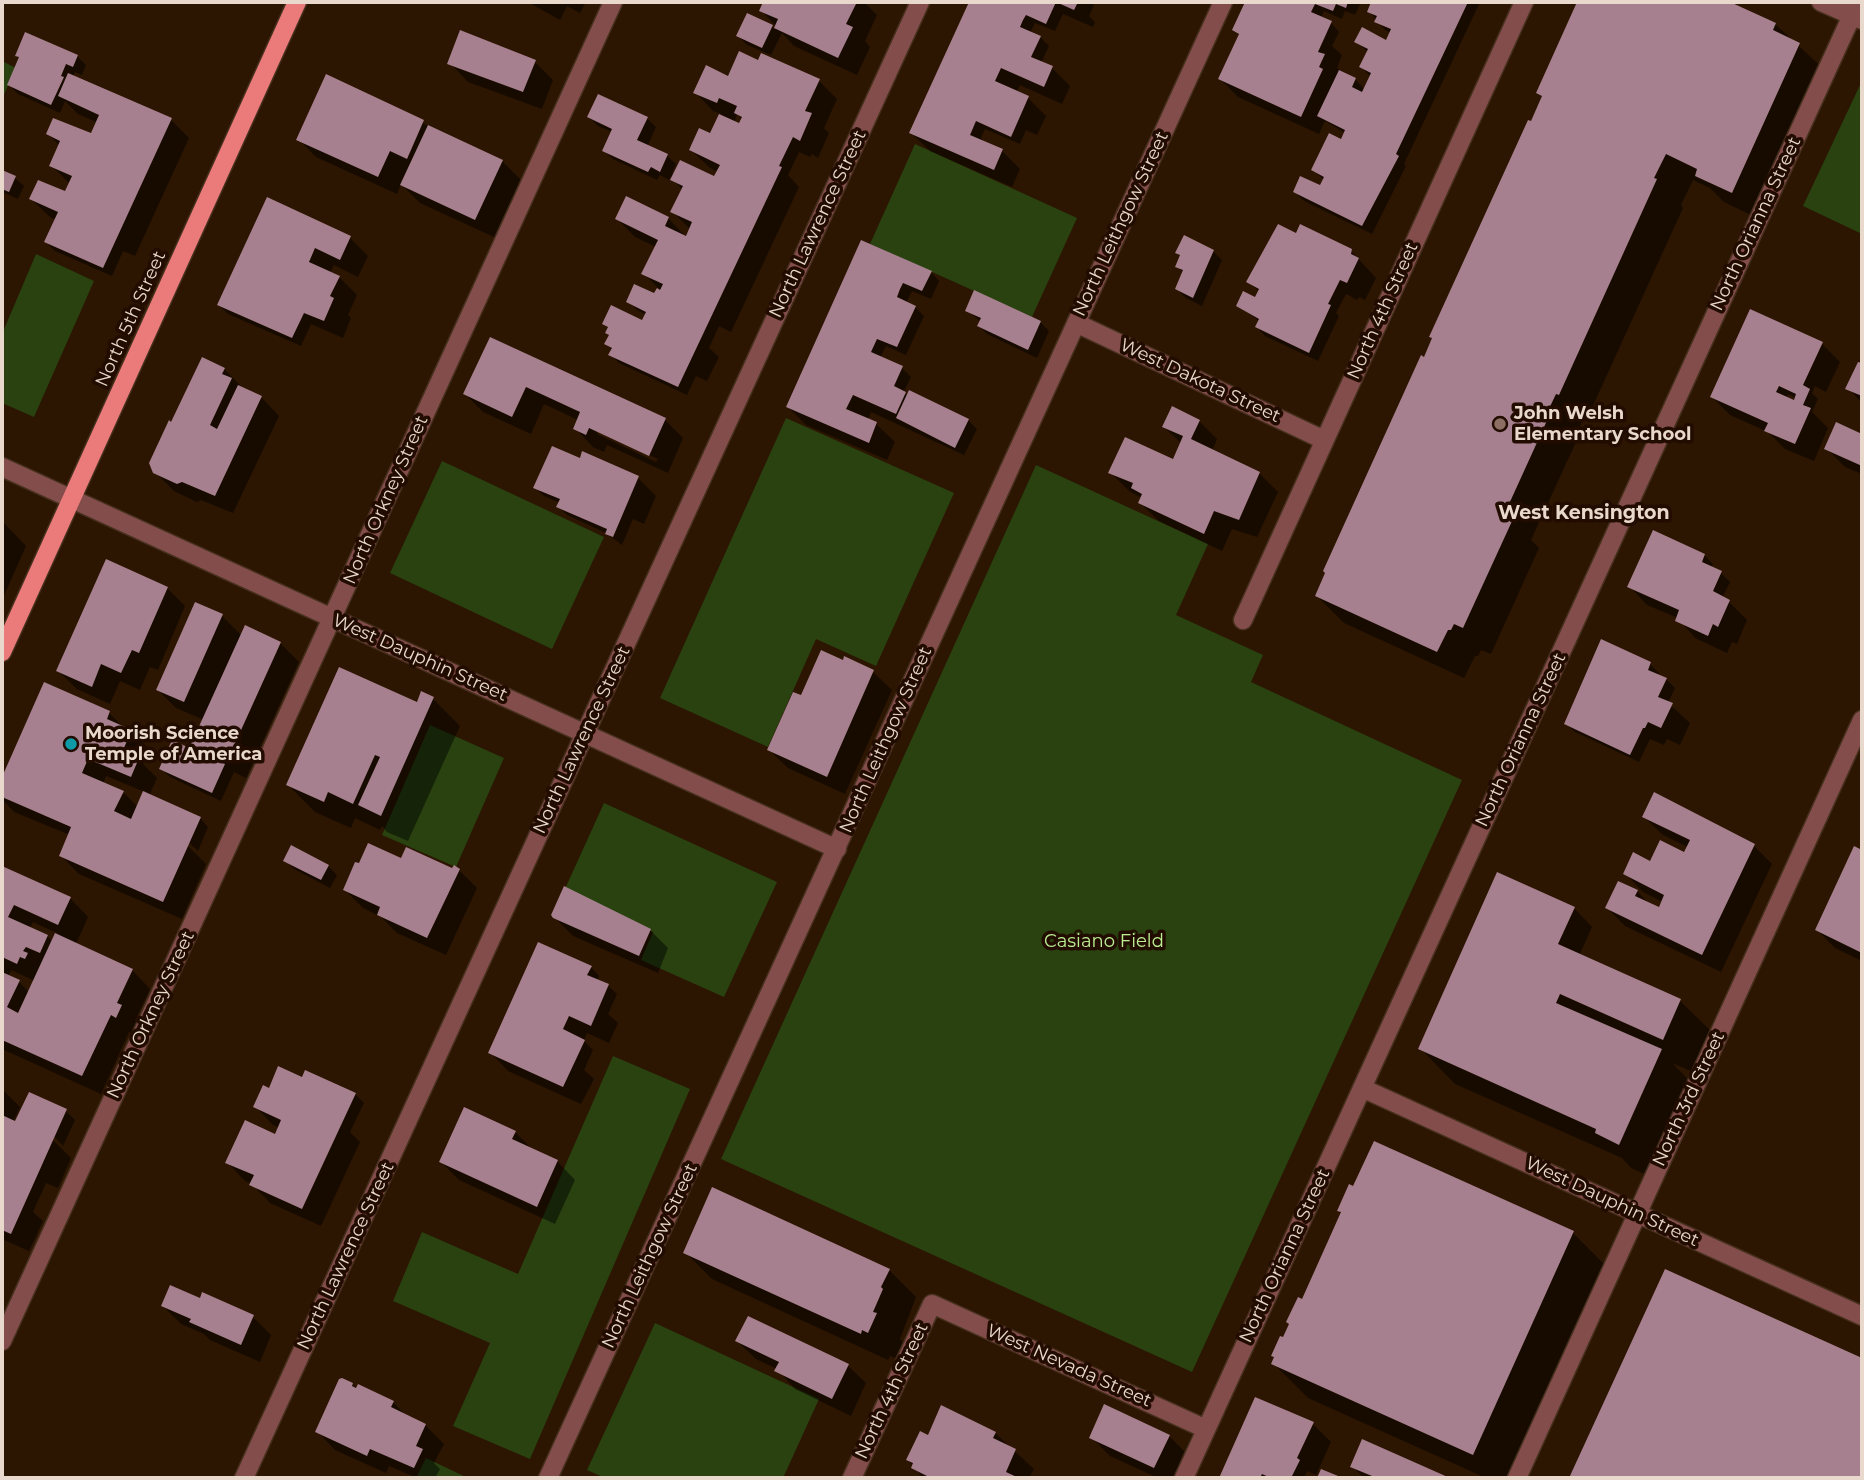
<!DOCTYPE html>
<style>
body{margin:0}
#map{position:relative;width:1864px;height:1480px;overflow:hidden;background:#2c1501;font-family:Montserrat,sans-serif}
canvas{display:block}
.frame{position:absolute;inset:0;border:4px solid #e9d8cc;pointer-events:none}
</style>
<div id="map">
<canvas width="1864" height="1480"></canvas>
<div class="frame"></div>
</div>
<script>
const context = document.querySelector('canvas').getContext('2d');
context.lineJoin = 'round';
function fill(path, color) { context.fillStyle = color; context.fill(path, 'evenodd'); }
function strokePath(path, color, width, dash) { context.strokeStyle = color; context.lineWidth = width; context.lineCap = dash ? 'butt' : 'round'; context.setLineDash(dash || []); context.stroke(path); }
function drawText(font, color, halo, rows, align = 'center') {
  context.font = font + ' Montserrat,sans-serif'; context.lineWidth = 7; context.setLineDash([]); context.textBaseline = 'middle'; context.strokeStyle = halo; context.fillStyle = color; for (const [text, x, y, turn = 0] of rows) {
    context.save(); context.translate(x, y); context.rotate((+turn || 0) * Math.PI / 180); context.textAlign = isNaN(turn) ? turn : align; if (halo) context.strokeText(text, 0, 0); context.fillText(text, 0, 0); context.restore();
  }
}
fill(new Path2D(`
 M2,61L16,68L2,99Z
 M1860,85H1862V234L1803,206Z
 M915,144L1077,218L1032,317L870,244Z
 M36,254L94,281L34,417L2,403V334Z
 M786,418L954,493L876,666L816,639L768,747L660,698Z
 M442,461L604,537L552,649L390,573Z
 M1036,465L1208,544L1176,615L1263,655L1251,682L1462,780L1192,1372L721,1159Z
 M430,725L504,758L456,867L382,835Z
 M604,803L777,882L724,997L641,960L653,932L564,891Z
 M613,1056L690,1089L530,1459L453,1426L490,1343L393,1301L422,1232L518,1274Z
 M655,1323L819,1399L783,1478H605L587,1470Z
 M426,1458L468,1478H416Z`), '#294210');
fill(new Path2D(`
 M528,2H586L580,13L567,6L560,20Z
 M765,2H864L877,15L865,41L870,47L857,75L794,46L782,33L771,55L747,45L738,36L772,26L775,30L776,26L761,10Z
 M971,2H1091L1094,5L1089,16L1095,22L1093,27L1063,14L1055,31L1035,23L1030,33L1040,37L1049,46L1041,63L1052,68L1070,86L1062,104L1020,85L1016,93L1028,98L1046,116L1037,135L1026,130L1020,144L985,129L981,138L987,144L1002,151L1020,169L1012,187L930,151L911,133Z
 M1247,2L1253,4L1254,2H1361L1355,15L1345,11L1342,19L1324,11L1321,18L1331,23L1339,32L1332,46L1342,55L1337,68L1355,79L1365,90L1370,76L1361,67L1368,52L1357,42H1387L1391,33L1385,30L1369,11L1373,2L1386,5L1388,2H1480L1404,164L1406,166L1372,234L1304,201L1295,192L1321,188L1324,180L1313,170L1342,141L1345,133L1325,121L1319,134L1238,97L1220,79L1240,36L1234,30Z
 M1579,2H1726L1775,24L1826,71L1759,219L1724,202L1710,188L1693,180L1681,205L1683,208L1586,421L1583,419L1574,440L1576,442L1531,540L1539,548L1491,654L1481,650L1478,656H1475L1464,678L1344,623L1317,596L1543,98L1538,93Z
 M77,56L86,65L82,75L75,72L73,77L171,120L189,138L135,256L123,251L112,276L55,251L46,242L56,220L50,217L31,199L65,194L70,184L51,165L60,146L48,134L92,135L98,123L78,114L65,101L60,113L18,94L9,85Z
 M535,62L553,80L542,109L468,82L450,63Z
 M759,63L819,81L837,99L824,128L829,133L818,158L812,154L810,157L799,152L788,175L799,187L731,332L719,326L709,348L719,357L707,381L696,376L687,395L619,363L610,354L612,350L607,344L610,336L609,329L604,324L643,322L647,315L637,310L628,301L655,296L659,289L643,273L656,247L635,237L617,219L668,218L687,238L691,230L672,211L683,190L670,177L669,180L660,175L657,180L613,159L604,151L612,132L598,126L589,117L647,118L656,127L647,147L667,156L676,164L672,173L715,179L718,172L710,168L691,150L711,135L721,114L713,111L695,92ZM737,114L743,120L740,126L734,123Z
 M326,77L502,161L521,180L494,237L420,203L401,184L397,194L316,157L298,139Z
 M2,172L15,178L24,186L18,199L2,192Z
 M267,200L350,238L368,256L358,277L334,265L330,273L339,277L357,295L348,315L351,318L343,338L311,324L301,346L228,314L219,305Z
 M1297,235L1351,251L1376,278L1365,300L1359,297L1357,300L1346,294L1336,313L1339,316L1318,361L1265,336L1257,327L1259,321L1238,305L1256,299L1260,292L1248,282Z
 M862,242L931,272L939,281L931,299L912,291L906,303L915,307L924,316L906,355L886,346L880,358L902,368L911,377L903,393L908,396L968,420L977,429L964,455L871,412L868,420L876,424L895,442L887,460L806,425L788,407Z
 M1213,251L1222,260L1202,306L1186,298L1177,289L1184,273L1177,266L1181,257L1177,253Z
 M975,292L1040,322L1049,331L1037,358L987,334L979,326L981,322L967,310Z
 M491,339L665,420L683,438L668,473L607,445L604,452L593,447L575,428L578,420L544,404L531,434L483,412L465,394ZM597,430L658,459L656,462L597,434Z
 M1822,344L1840,362L1826,392L1815,386L1812,393L1818,399L1812,412L1828,428L1814,461L1785,449L1768,432L1730,415L1712,397ZM1788,394L1797,398L1802,406L1786,399Z
 M1859,364L1862,365V403L1848,388Z
 M224,369L242,387L261,397L279,416L233,513L201,500L197,502L174,491L155,472L172,424Z
 M1199,421L1217,439L1212,451L1259,473L1278,492L1257,537L1232,529L1222,551L1159,521L1140,503L1142,498L1129,491L1110,472L1174,461L1182,444L1164,427Z
 M1837,424L1862,436V474L1845,467L1826,448Z
 M581,460L638,478L656,496L644,524L633,519L622,545L606,533L567,515L559,507L560,503L544,496L535,488Z
 M2,521L26,546L2,600Z
 M1704,555L1713,564L1711,568L1721,573L1730,582L1722,598L1729,602L1747,620L1737,644L1732,642L1727,653L1695,638L1678,618L1647,605L1629,586Z
 M167,588L185,606L158,670L150,667L140,690L120,681L110,704L77,689L58,671Z
 M196,604L222,616L242,636L246,627L280,643L299,662L246,778L234,772L221,801L170,777L161,768L208,758L193,743L204,720L176,708L158,690Z
 M845,659L873,672L892,690L845,794L788,768L769,750L802,698Z
 M1650,664L1659,673L1658,676L1666,679L1675,688L1668,703L1690,723L1680,745L1667,739L1664,745L1650,739L1639,762L1575,732L1566,724Z
 M45,684L109,713L125,729L131,732L150,750L143,764L157,778L149,796L200,818L208,827L198,851L183,837L181,839L206,864L182,919L79,874L61,856L70,835L14,812L2,799V780ZM106,776L145,792L138,807L123,792L103,784Z
 M433,699L460,726L408,841L387,832L382,826L380,830L355,818L351,828L315,812L288,785L417,705Z
 M1644,817L1754,846L1772,864L1721,972L1625,926L1607,908L1637,891L1650,905L1659,909L1663,902L1643,892L1625,873L1685,854L1688,847L1663,835Z
 M1855,848L1862,852V961L1835,948L1817,930Z
 M285,860L328,866L337,875L330,888L294,869Z
 M401,861L459,870L477,888L446,955L397,933L381,917L363,908L345,890Z
 M2,868L70,898L88,917L76,944L132,970L150,989L135,1021L140,1025L135,1035L129,1032L101,1094L2,1049ZM33,922L57,933L53,942L47,936L30,928ZM11,970L35,981L29,992L19,982L8,977Z
 M1574,908L1592,927L1579,956L1680,1001L1715,1035L1698,1074L1672,1063L1695,1086L1654,1178L1631,1168L1622,1158L1455,1084L1421,1049Z
 M554,917L650,930L668,948L658,973L573,936Z
 M591,967L599,976L597,981L608,986L617,994L608,1014L618,1023L609,1043L587,1033L584,1041L593,1050L584,1070L594,1079L581,1104L508,1071L490,1052Z
 M303,1080L355,1094L364,1103L350,1132L360,1142L321,1226L270,1203L252,1184L245,1181L227,1162L276,1136L280,1128L273,1125L255,1106L270,1090Z
 M2,1089L20,1107L13,1122L16,1123L30,1094L66,1111L75,1120L63,1146L52,1134V1139L71,1158L58,1188L46,1183L33,1212L43,1221L29,1251L2,1239Z
 M515,1132L533,1150L557,1161L575,1180L555,1224L459,1180L441,1162Z
 M1339,1211L1573,1233L1608,1268L1512,1478H1486L1308,1398L1273,1363L1342,1214Z
 M685,1252L888,1269L916,1297L900,1339L903,1342L895,1358L890,1356L888,1360L712,1279Z
 M1665,1271L1862,1360V1478H1571Z
 M201,1301L253,1317L271,1335L260,1362L210,1340L204,1334L181,1324L163,1306Z
 M737,1341L847,1365L866,1383L851,1416L795,1389L777,1369L756,1359Z
 M352,1384L358,1389L393,1402L407,1417L425,1425L444,1444L434,1463L440,1469L435,1478H417L389,1466L386,1473L335,1450L317,1431Z
 M1256,1399L1313,1424L1331,1442L1316,1475L1307,1471L1304,1478H1221Z
 M995,1433L1034,1469L1029,1478H923L908,1460Z
 M1169,1436L1187,1454L1176,1478H1158L1110,1456L1091,1437Z
 M1363,1442L1446,1478H1364L1352,1466Z`), '#0007');
fill(new Path2D(`
 M763,2H857L846,24L853,27L838,58L774,28L778,19L759,11Z
 M969,2H1078L1074,10L1056,2L1046,24L1026,15L1023,20L1020,27L1041,36L1031,57L1053,66L1044,87L1001,68L995,81L1029,96L1011,137L976,121L970,135L1003,149L994,170L909,133Z
 M1245,2H1348L1346,8L1336,4L1333,11L1315,4L1311,12L1332,21L1318,52L1325,54L1319,67L1323,69L1301,117L1218,79L1239,34L1232,30Z
 M1371,2H1468L1396,154L1399,156L1362,226L1293,192L1300,176L1320,185L1324,177L1311,170L1329,133L1341,139L1345,130L1317,116L1339,70L1356,78L1352,87L1362,92L1371,73L1359,67L1368,49L1354,42L1362,27L1386,40L1391,29L1374,22L1377,16L1367,12Z
 M1577,2H1730L1776,23L1773,30L1800,43L1732,193L1695,176L1697,169L1666,154L1654,178L1657,179L1559,395L1556,394L1547,413L1550,414L1504,515L1513,519L1463,628L1454,624L1451,630H1448L1437,652L1315,596L1325,573L1323,571L1421,355L1424,357L1432,338L1429,337L1528,120L1531,121L1542,96L1536,93Z
 M747,13L773,25L762,48L736,36Z
 M460,30L536,60L523,92L447,64Z
 M25,32L78,55L73,67L66,64L61,76L64,77L51,105L7,85L19,57L15,56Z
 M739,51L758,60L761,53L820,79L805,111L812,113L800,141L793,137L779,166L782,167L678,387L608,355L612,348L604,344L609,335L605,333L608,327L602,324L611,305L642,320L646,312L626,302L634,284L654,293L657,288L660,290L663,284L641,274L658,240L615,219L626,196L669,217L665,226L686,236L692,222L670,212L683,186L670,180L680,160L714,176L720,165L689,150L699,128L710,133L719,114L739,123L742,117L734,113L737,106L719,98L717,103L693,93L706,65L728,76Z
 M68,73L172,118L103,268L44,242L58,212L29,199L38,180L65,191L72,176L49,166L60,141L46,134L53,118L91,133L99,115L58,96Z
 M326,74L424,120L407,159L390,151L378,177L296,140Z
 M598,94L648,117L637,140L668,154L660,172L651,167L648,172L602,151L612,129L587,117Z
 M428,125L503,160L475,220L400,185Z
 M2,170L16,176L9,192L2,189Z
 M267,197L351,236L340,260L315,248L309,262L340,276L330,296L334,298L324,321L304,313L292,338L217,305Z
 M1278,224L1296,233L1300,224L1352,249L1351,254L1359,258L1347,283L1340,280L1328,304L1331,305L1309,353L1255,327L1259,319L1236,306L1243,291L1255,297L1259,289L1246,282Z
 M1184,235L1214,250L1193,298L1175,289L1183,270L1175,267L1180,255L1175,253Z
 M861,240L932,271L922,291L903,283L900,289L897,297L916,306L897,347L877,339L871,352L903,366L894,386L906,392L896,414L853,395L846,409L877,422L869,443L786,407Z
 M974,290L1041,321L1028,350L977,326L981,318L965,311Z
 M1750,309L1823,342L1803,385L1810,389L1803,405L1811,408L1795,444L1764,431L1768,423L1710,397ZM1779,386L1796,394L1794,400L1776,392Z
 M490,337L666,418L649,456L589,428L586,435L573,429L580,412L526,387L512,417L463,394Z
 M202,357L225,368L222,374L232,378L210,425L217,429L238,385L262,396L215,496L182,482L177,484L153,473L149,463L169,420L171,422Z
 M1858,362L1862,363V396L1845,389Z
 M909,390L969,419L955,448L896,418Z
 M1172,406L1200,420L1191,439L1260,472L1239,520L1214,511L1204,534L1138,503L1142,494L1131,488L1133,483L1108,473L1125,437L1173,459L1183,436L1162,427Z
 M1836,422L1862,434V466L1824,449Z
 M552,446L580,458L582,451L639,476L613,537L605,534L607,529L556,507L560,499L533,488Z
 M1653,530L1705,554L1702,562L1722,571L1713,591L1730,600L1718,627L1713,624L1708,636L1675,621L1679,610L1627,587Z
 M106,559L168,587L139,653L132,650L121,673L101,664L92,687L56,671Z
 M195,602L223,614L184,702L156,690Z
 M245,625L281,642L227,761L191,744Z
 M1601,639L1651,662L1648,670L1667,678L1658,697L1673,703L1661,728L1648,722L1645,728H1643L1630,755L1564,724Z
 M821,650L843,660L844,656L874,670L827,777L767,750L793,692L801,695Z
 M339,667L417,702L421,691L434,697L381,816L358,805L380,757L375,755L353,804L328,792L324,802L286,785Z
 M44,682L110,711L107,719L132,730L123,750L139,758L131,777L88,759L82,773L124,791L114,811L131,819L143,791L201,817L163,902L59,856L71,827L2,797V777Z
 M172,740L225,764L212,793L159,769Z
 M1654,792L1755,844L1702,955L1605,908L1618,881L1638,890L1635,896L1659,907L1664,895L1623,874L1633,852L1650,861L1660,840L1684,852L1690,840L1642,817Z
 M368,843L401,858L406,847L452,868L454,865L460,869L427,938L377,915L380,907L343,890L355,862L359,863Z
 M291,845L329,865L321,880L283,861Z
 M1854,846L1862,850V953L1815,930Z
 M2,866L71,897L58,925L14,905L8,917L48,935L40,953L26,947L23,951L28,953L25,959L20,957L17,964L2,957Z
 M1497,872L1575,907L1558,944L1681,999L1663,1040L1560,994L1556,1003L1662,1049L1619,1145L1595,1133L1596,1129L1418,1049Z
 M564,886L651,929L639,956L553,918L551,915Z
 M55,933L133,969L117,1003L122,1005L116,1018L111,1015L82,1076L2,1040V972L20,980L7,1007L18,1013Z
 M538,942L592,966L587,975L609,984L591,1026L569,1016L563,1029L585,1040L563,1087L488,1053Z
 M278,1066L302,1077L305,1070L356,1093L302,1209L249,1185L254,1175L225,1163L245,1120L275,1134L281,1120L253,1107L263,1085L269,1088Z
 M29,1092L67,1109L11,1234L2,1230V1115L15,1121Z
 M464,1107L516,1131L512,1139L558,1160L537,1207L439,1162Z
 M1374,1141L1574,1231L1473,1455L1271,1364L1274,1357L1271,1356L1280,1336L1283,1337L1289,1324L1286,1322L1298,1297L1302,1299L1341,1212L1337,1211L1349,1184L1353,1186Z
 M712,1187L890,1269L881,1287L883,1289L873,1312L877,1313L868,1333L862,1330L861,1334L683,1253Z
 M1665,1269L1862,1358V1478H1569Z
 M170,1285L200,1298L202,1292L254,1315L241,1345L189,1322L191,1319L161,1306Z
 M748,1316L849,1364L832,1399L774,1371L779,1362L735,1341Z
 M342,1378L353,1383L352,1386L356,1388L358,1384L394,1401L391,1407L426,1424L416,1446L423,1449L414,1468L370,1449L367,1456L315,1432L339,1379Z
 M1255,1397L1314,1422L1297,1458L1300,1460L1291,1478H1271L1262,1474L1260,1478H1219Z
 M1104,1404L1170,1435L1154,1468L1089,1438Z
 M941,1405L996,1432L993,1438L1016,1449L1006,1472L1019,1478H931L911,1468L913,1463L906,1460L920,1431L928,1435Z
 M1362,1439L1450,1478H1377L1350,1467Z
 M1321,1469L1343,1478H1317Z`), '#a6808e');
const minor = new Path2D(`
 M1821,2L1862,20
 M1076,323L1324,440
 M2,467L837,849
 M1243,620L1524,2
 M1362,1088L1862,1316
 M2,1341L613,2
 M244,1478L920,2
 M548,1478L1223,2
 M852,1478L932,1304L1206,1429
 M1184,1478L1858,2
 M1517,1478L1862,720`);
const major = new Path2D(`
 M2,652L297,2`);
strokePath(minor, '#46301d', 21);
strokePath(major, '#46301d', 21);
strokePath(minor, '#824d4b', 18);
strokePath(major, '#eb7b7a', 18);
for (const [x, y, r, color] of [
 [1500,424,7,"#8d6e63"],
 [71,744,7,"#0f9aa8"]
]) { const dot = new Path2D(); dot.arc(x, y, r, 0, 2 * Math.PI); context.fillStyle = color; context.fill(dot); strokePath(dot, '#220c00', 2.5); }
drawText('18px', '#e9d8cc', '#220c00', [
 ["North Lawrence Street",818,224,-65],
 ["North Leithgow Street",1121,224,-65],
 ["North Orianna Street",1756,224,-65],
 ["North 4th Street",1383,311,-66],
 ["North 5th Street",131,319,-66],
 ["West Dakota Street",1200,381,25],
 ["North Orkney Street",386,500,-66],
 ["West Dauphin Street",420,658,24],
 ["North Lawrence Street",582,740,-65],
 ["North Leithgow Street",886,740,-66],
 ["North Orianna Street",1521,740,-65],
 ["North Orkney Street",151,1015,-65],
 ["North 3rd Street",1689,1099,-65],
 ["West Dauphin Street",1612,1202,25],
 ["North Lawrence Street",346,1256,-65],
 ["North Leithgow Street",650,1256,-65],
 ["North Orianna Street",1285,1256,-65],
 ["West Nevada Street",1069,1366,24],
 ["North 4th Street",892,1391,-65]
]);
drawText('bold 18px', '#e9d8cc', '#220c00', [
 ["John Welsh",1514,414],
 ["Elementary School",1514,435],
 ["Moorish Science",85,734],
 ["Temple of America",85,755]
], 'left');
drawText('18px', '#baee91', '#220c00', [
 ["Casiano Field",1104,942]
]);
drawText('bold 19px', '#e9d8cc', '#220c00', [
 ["West Kensington",1584,513]
]);
</script>
